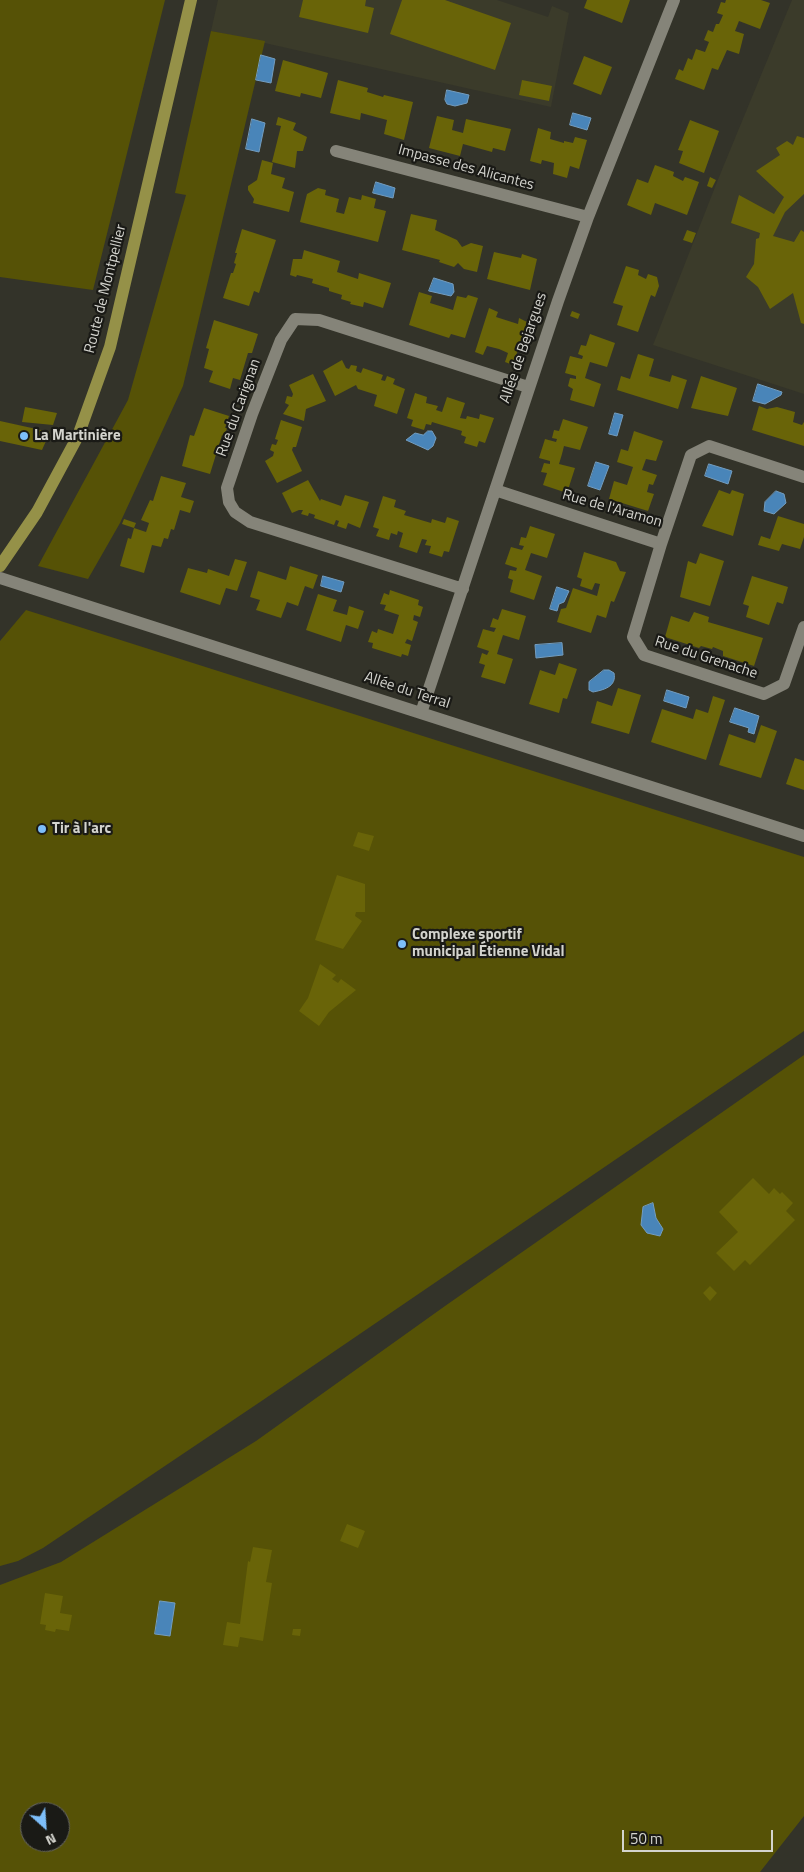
<!DOCTYPE html>
<meta charset="utf-8">
<style>
body{margin:0}
#map{position:relative;width:804px;height:1872px;overflow:hidden;background:#333329;font-family:"Titillium Web",sans-serif}
canvas{display:block}
.north{position:absolute;left:20px;top:1802px;width:50px;height:50px;box-sizing:border-box;background:#1a1a16;border:1px solid #646460;border-radius:50%;rotate:154deg;font-size:14px;font-weight:700;line-height:20px;text-align:center;color:#d4d4ce}
.north::after{content:'';display:block;margin:auto;width:18px;height:22px;background:#7dbef9;clip-path:polygon(50% 0,100% 100%,50% 72%,0 100%)}
.scale{position:absolute;left:622px;top:1830px;width:151px;height:22px;box-sizing:border-box;border:2px solid #d4d4ce;border-top:0;padding-left:6px;font-size:15px;line-height:18px;white-space:nowrap;color:#d4d4ce;-webkit-text-stroke:4px #1a1a16;paint-order:stroke}
</style>
<div id="map">
<canvas width="804" height="1872"></canvas>
<div class="north">N</div>
<div class="scale">50 m</div>
</div>
<script>
const context = document.querySelector('canvas').getContext('2d');
context.lineJoin = 'round';
function fill(path, color) { context.fillStyle = color; context.fill(path, 'evenodd'); }
function strokePath(path, color, width, dash) { context.strokeStyle = color; context.lineWidth = width; context.lineCap = dash ? 'butt' : 'round'; context.setLineDash(dash || []); context.stroke(path); }
function drawText(font, color, halo, rows, align = 'center') {
  context.font = font + ' "Titillium Web",sans-serif'; context.lineWidth = 4.5; context.setLineDash([]); context.textBaseline = 'middle'; context.strokeStyle = halo; context.fillStyle = color; for (const [text, x, y, turn = 0] of rows) {
    context.save(); context.translate(x, y); context.rotate((+turn || 0) * Math.PI / 180); context.textAlign = isNaN(turn) ? turn : align; if (halo) context.strokeText(text, 0, 0); context.fillText(text, 0, 0); context.restore();
  }
}
fill(new Path2D(`
 M218,0H497L548,17L552,6L569,13L551,107L211,31Z
 M792,0H804V394L653,345L719,177Z`), '#3b3b2a');
fill(new Path2D(`
 M0,0H165L93,290L0,277Z
 M211,31L265,41L183,386L120,523L88,579L38,566L128,400L186,195L175,193Z
 M26,610L804,857V1031L263,1400L43,1548L18,1561L0,1566V641Z
 M804,1055V1816L760,1872H0V1585L61,1562L256,1441L445,1306ZM30,1812H60V1842H30Z`), '#565206');
const water = new Path2D(`
 M261,55L275,59L271,83L256,80Z
 M447,90L469,95L467,103L455,106L447,104L445,100Z
 M573,113L591,118L587,130L570,125Z
 M252,119L265,123L259,152L246,149Z
 M376,182L395,188L393,198L373,193Z
 M434,278L453,284L454,292L451,296L429,291Z
 M758,384L782,392L781,395L765,404L753,401Z
 M615,413L623,415L617,436L609,434Z
 M428,431H432L436,438L433,446L428,450L406,440L415,433L423,435Z
 M596,462L609,466L600,490L588,486Z
 M709,464L732,471L728,484L705,476Z
 M776,491L784,494L786,503L774,514L764,511L765,502Z
 M323,576L344,582L341,592L321,586Z
 M557,587L569,591L564,602L559,604L557,611L550,609Z
 M562,643L563,655L536,658L535,645Z
 M604,670H609L614,673C617,687 603,690 593,692L589,690V682Z
 M667,690L689,697L686,708L664,701Z
 M735,708L759,716L754,734L748,732L749,728L730,722Z
 M653,1203L656,1218L663,1229L660,1236L647,1233L641,1225L643,1207Z
 M160,1601L175,1603L170,1636L155,1634Z`);
fill(water, '#4985b9');
strokePath(water, '#739dbf', 1);
fill(new Path2D(`
 M303,0H366L365,6L374,8L368,33L299,17Z
 M402,0H445L511,23L495,70L390,34Z
 M587,0H630L622,23L584,8Z
 M726,0H761L770,3L760,29L739,21L735,31L744,34L739,54L727,50L718,70L712,68L704,90L675,79L679,69L683,71L688,58L692,60L696,49L705,52L709,42L704,40L708,30L713,32L716,24H719L723,15L717,13L721,2L725,3Z
 M584,56L612,67L601,95L573,84Z
 M283,60L328,73L321,98L301,93L300,97L275,91Z
 M338,80L368,88L367,92L383,97L384,95L413,102L404,140L384,134L387,120L361,113L360,120L330,113Z
 M522,80L552,86L549,101L519,95Z
 M437,116L454,120L452,130L463,133L466,119L511,129L505,151L493,148L492,152L463,144L460,156L429,148Z
 M278,117L296,123L293,130L307,137L303,151H297L295,168L272,162L281,126L276,125Z
 M690,120L719,131L704,173L679,163L683,151L678,150Z
 M538,128L551,132L550,139L564,143V141L573,143L575,137L587,140L579,169L570,166L567,178L553,174L554,163L542,160L541,164L530,161Z
 M797,136L804,138V194L785,212L773,236L794,242L801,230L804,232V324L801,323L793,293L770,309L758,287L746,277L754,264L756,239L759,238L760,233L731,223L739,195L774,214L784,197L756,171L780,155L776,148L787,141L793,145Z
 M262,160L273,163L271,174L285,178L282,188L294,192L289,212L253,203L254,199L248,190V186L257,180Z
 M655,165L674,172L673,176L683,181L685,177L699,182L687,215L655,203L651,215L627,205L637,179L648,183Z
 M710,177L716,180L712,188L707,186Z
 M318,188L326,190L325,195L339,199L336,212L344,214L349,197L361,200L362,195L376,199L374,208L386,211L378,242L300,222L307,194Z
 M411,214L437,220L435,230L457,240L462,247L471,243L483,246L477,272L464,269L458,263L454,267L439,262L440,260L402,250Z
 M242,229L276,240L259,293L254,291L249,306L223,298L231,273H233L236,264L234,263L237,253H235Z
 M687,230L696,233L692,243L683,240Z
 M304,250L340,261L337,272L358,279L359,273L391,283L383,308L364,302L363,307L350,304L351,302L341,299L342,295L329,291V288L312,283L313,279L297,275L296,277L290,275L293,259H302Z
 M494,252L521,258L522,254L537,259L530,290L487,279Z
 M626,266L639,270L638,275L646,279L648,274L657,277L659,286L655,297L651,295L638,332L617,325L623,306L613,303Z
 M419,292L432,296L430,303L453,310L457,296L466,298L468,295L478,298L465,338L451,334L449,338L409,325Z
 M489,308L498,312L496,317L518,324L519,318L527,322L513,365L505,362L508,353L499,349L487,346L483,355L475,352Z
 M572,311L580,314L578,319L570,316Z
 M214,320L258,334L252,353H248L240,380L233,378L230,389L209,382L213,371L204,368L209,349L206,348Z
 M590,334L615,343L607,367L590,362L588,368L585,378L601,384L594,407L570,400L573,389L568,386L570,378L576,379V376L565,373L570,356L582,359L583,356L578,354L581,345L586,346Z
 M638,354L654,359L649,376L670,382L672,375L687,380L678,409L617,390L621,376L630,379Z
 M342,360L346,368L349,369L351,365L357,366L356,371L361,373L363,368L383,375L381,380L385,381L387,376L395,379L393,384L405,389L397,414L374,406L377,395L358,389L356,385L335,396L323,371Z
 M313,374L326,401L306,409L304,421L283,414L289,405L285,403L287,396L292,397L293,394L289,385Z
 M701,376L737,388L728,416L691,408Z
 M415,393L427,397L426,403L438,406L436,410L442,412L447,397L465,403L460,418L466,419L467,416L479,419L480,414L494,418L485,443L479,441L477,447L464,443L466,437L461,435L462,431L432,422L431,425L426,424L424,430L411,426L413,420L407,418Z
 M759,406L767,409L777,407L795,412L793,422L802,425L804,422V446L752,430Z
 M25,407L57,413L53,425L22,422Z
 M204,408L229,416L225,428H227L224,437L222,435L210,474L182,466L190,435L194,436Z
 M563,419L588,427L580,450L564,446L562,454L559,464L575,468L567,493L543,485L547,473L541,472L544,463L550,464V461L539,458L545,439L556,442L557,439L552,438L554,430L559,431Z
 M281,420L302,427L296,447H293L292,450L302,471L277,483L265,461L273,456L274,452L270,450L272,444L276,445L278,440L275,439Z
 M0,421L50,432L42,450L0,441Z
 M634,431L663,441L656,461L646,459L642,470L657,475L653,485L649,484L647,492L654,494L648,511L609,499L614,481L627,485L633,467L617,462L621,449L628,451Z
 M161,476L186,483L181,497L194,501L190,513L180,510L174,530L171,529L168,539L164,538L161,547L152,545L144,573L120,566L128,538L131,539L134,528L146,532L149,523L141,520L150,500L153,501Z
 M308,480L320,501L321,499L341,506L345,495L369,502L360,528L348,523L346,529L337,526L339,521L336,520L334,525L314,518L315,515L309,513L308,516L301,514L303,510H299L292,513L282,493Z
 M719,490L730,494L732,490L744,494L733,536L702,526Z
 M383,496L396,500L394,507L406,511L404,515L431,523L432,519L445,523L447,517L459,521L449,552L444,551L442,557L429,553L431,546L425,545L427,540L422,539L417,553L399,547L403,533L398,531L397,535L391,533L389,540L376,536L379,529L373,527Z
 M778,516L804,524V537L800,549L782,544L779,551L758,545L761,536L770,539Z
 M124,519L136,523L134,528L122,524Z
 M530,526L555,534L547,558L531,553L525,570L542,576L534,600L510,592L513,580L508,578L510,570L516,571L517,568L505,564L511,547L522,550L524,546L519,545L521,537L526,538Z
 M584,552L616,562L620,571L626,572L614,602L611,601L606,618L597,615L591,633L557,622L561,609L566,608L573,588L597,596L600,584L595,583L592,590L580,586L582,579L577,577Z
 M700,553L724,561L710,606L680,597L688,561L696,564Z
 M235,559L247,562L237,591L226,588L220,605L180,592L188,568L207,573L208,569L229,576Z
 M290,566L318,575L313,589L305,586L298,606L287,602L281,618L256,610L260,600L250,597L258,571L286,580Z
 M752,576L788,587L783,604L777,602L769,625L746,617L749,606L743,604Z
 M390,590L419,600L418,605L423,607L420,617L414,615L413,620L418,622L412,641L407,639L405,643L411,645L408,656L402,654L401,657L372,648L373,643L368,642L372,631L377,633L378,629L393,634L399,615L384,610L386,605L380,604L384,593L389,595Z
 M318,594L337,600L333,611L347,615L349,606L364,611L358,629L346,625L341,642L306,630Z
 M502,609L526,616L519,640L503,635L500,644L497,654L513,659L505,684L481,677L485,665L479,663L482,653L487,655L489,651L477,647L483,629L494,632L496,628L490,627L493,618L498,620Z
 M694,612L709,617L708,622L763,638L754,666L723,656V651L713,647L712,649L701,646L699,648L665,637L671,616L689,622Z
 M559,663L577,669L567,699L563,698L559,713L529,704L540,670L555,675Z
 M618,688L641,695L629,734L591,723L597,701L612,706Z
 M713,696L725,700L706,760L651,742L662,709L693,719L696,709L708,713Z
 M761,725L777,731L761,778L719,765L729,734L755,743Z
 M795,758L804,761V790L786,784Z
 M358,832L374,836L369,851L353,846Z
 M337,875L365,884V912H356L355,916L362,921L343,949L315,940Z
 M320,964L336,975L332,979L338,983L341,979L356,990L329,1012L319,1026L299,1011L308,998Z
 M753,1178L769,1194L774,1188L780,1194L782,1192L793,1203L786,1211L795,1220L750,1265L745,1260L734,1271L716,1253L738,1232L719,1212Z
 M710,1286L717,1293L710,1301L703,1293Z
 M347,1524L365,1531L358,1548L340,1541Z
 M253,1547L272,1550L266,1582L272,1583L263,1641L240,1637L238,1647L223,1645L227,1622L240,1624L248,1561L250,1562Z
 M45,1593L63,1596L60,1613L72,1615L69,1631L56,1629L55,1632L45,1630L46,1625L40,1624Z
 M293,1629H301L300,1636L292,1635Z`), '#696408');
strokePath(new Path2D(`
 M336,151L588,217
 M804,477L709,446L691,455L661,544L633,637L644,655L764,694L784,684L804,627
 M495,490L661,544
 M0,578L804,836
 M463,589L250,522L235,512L229,502L227,488L252,414L281,340L295,319L319,320L528,387
 M421,713L558,301L588,217L674,0`), '#858479', 12);
strokePath(new Path2D(`
 M0,566L37,512L78,436L110,347L191,0`), '#959148', 12);
for (const [x, y, r, color] of [
 [24,436,5,"#7dbef9"],
 [42,829,5,"#7dbef9"],
 [402,944,5,"#7dbef9"]
]) { const dot = new Path2D(); dot.arc(x, y, r, 0, 2 * Math.PI); context.fillStyle = color; context.fill(dot); strokePath(dot, '#1a1a16', 2); }
drawText('15px', '#d4d4ce', '#1a1a16', [
 ["Impasse des Alicantes",466,168,15],
 ["Route de Montpellier",106,289,-76],
 ["Allée de Bejargues",524,348,-71],
 ["Rue du Carignan",239,408,-70],
 ["Rue de l'Aramon",612,509,16],
 ["Rue du Grenache",706,658,18],
 ["Allée du Terral",407,691,18]
]);
drawText('bold 15px', '#d4d4ce', '#1a1a16', [
 ["La Martinière",34,436],
 ["Tir à l'arc",52,829],
 ["Complexe sportif",412,935],
 ["municipal Étienne Vidal",412,952]
], 'left');
</script>
